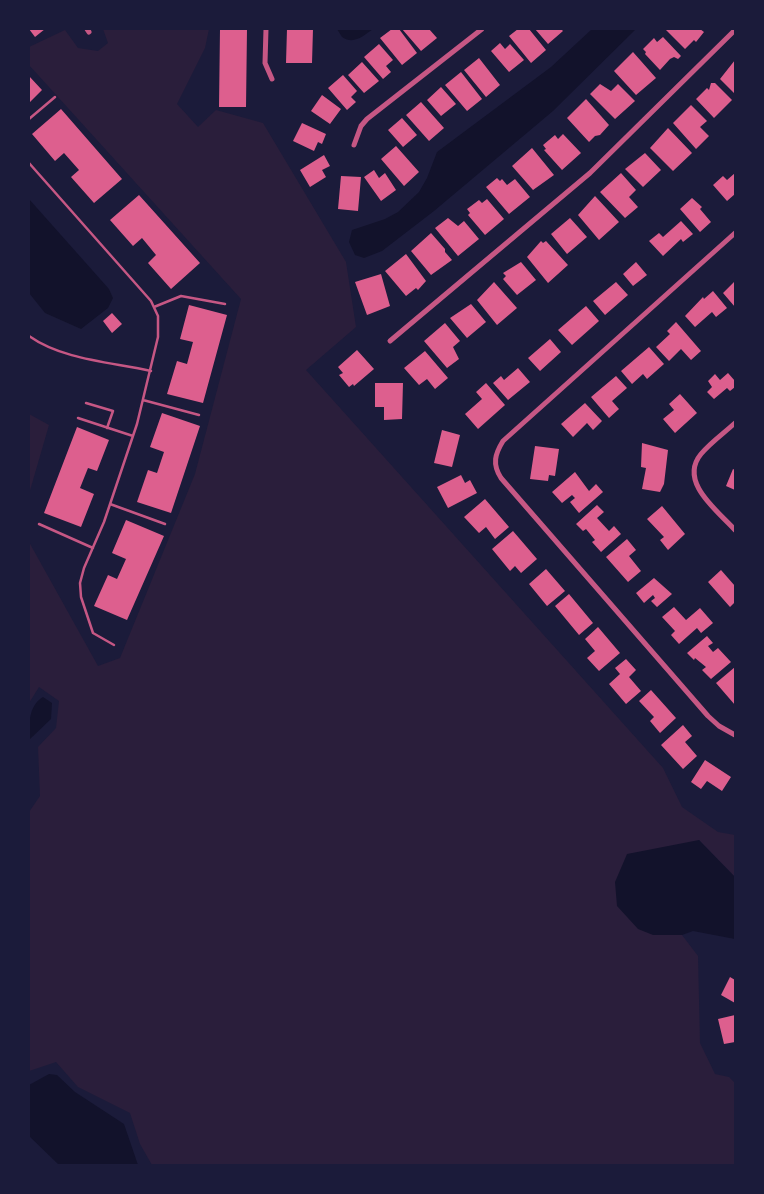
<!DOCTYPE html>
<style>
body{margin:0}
#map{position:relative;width:764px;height:1194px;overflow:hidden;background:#1b1b3a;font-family:"Archivo Narrow",sans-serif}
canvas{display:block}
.frame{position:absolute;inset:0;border:30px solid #1b1b3a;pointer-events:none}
</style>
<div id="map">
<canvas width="764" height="1194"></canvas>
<div class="frame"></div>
</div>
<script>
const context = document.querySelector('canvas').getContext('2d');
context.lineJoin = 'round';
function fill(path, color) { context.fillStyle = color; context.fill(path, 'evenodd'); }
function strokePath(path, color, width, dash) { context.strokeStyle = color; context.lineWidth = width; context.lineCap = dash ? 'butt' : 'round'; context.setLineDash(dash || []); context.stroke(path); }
fill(new Path2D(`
 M103,29H209L205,48L177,104L198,127L216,110L263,123L346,262L356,327L306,370L663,768L682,807L718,832L735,835V877L699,840L653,935H682L698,956L700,1043L715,1074L729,1077L735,1083V1165H152L140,1144L130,1113L78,1087L56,1062L29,1071V812L40,796L38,747L56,728L59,701L39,687L29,703V542L98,666L120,658L195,474L241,299L29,65V47L65,30L78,48L98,51L108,43Z
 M29,414L49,425L29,494Z`), '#2a1e3b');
fill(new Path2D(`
 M337,29H373C363,36 354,45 342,37Z
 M592,29H636L553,111L434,211L382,251L364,258L355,255L349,242L352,230L385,219L398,212L419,192L427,178L437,152L551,67Z
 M29,199L109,289L113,298L108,308L81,329L45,313L29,293Z
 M43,697L52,703L51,719L29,740C29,725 28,706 43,697Z
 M699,840L735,877V939L693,931L682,935H653L638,929L617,906L615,882L627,854Z
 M49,1074L57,1075L75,1092L124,1124L138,1165H59L29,1136V1085Z`), '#12122b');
fill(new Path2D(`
 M29,29H45L35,37Z
 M220,29H247L246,107H219Z
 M287,29H313L312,63H286Z
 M392,29H399L417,53L402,65L380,38Z
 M402,29H429L437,38L421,51Z
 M518,29H529L546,50L531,63L509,36Z
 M535,29H561L563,31L548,44Z
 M665,29H700L704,32L696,42L694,40L685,49Z
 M663,37L681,56L678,59L674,57L670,59L660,70L645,54L646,52L643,49L654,38L657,42Z
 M500,43L505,49L510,44L524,60L509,72L491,51Z
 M379,44L393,60L386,66L391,72L383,79L364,57Z
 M633,52L656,78L636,95L614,71Z
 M479,58L500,85L486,97L464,70Z
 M735,60V94L720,79Z
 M362,62L379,81L364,93L348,75Z
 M461,72L482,99L467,111L445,85Z
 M343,75L357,91L351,97L356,102L347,110L328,88Z
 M29,76L42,90L29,103Z
 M711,83H715L732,100L714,118L696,99L707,88L709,90Z
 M600,84L611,91L618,84L635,101L615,119L590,94Z
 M441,87L456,104L441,116L427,100Z
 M322,95L341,109L330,124L311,111Z
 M586,99L609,125L600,135L595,136L589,142L567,118Z
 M421,102L444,128L429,141L406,115Z
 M691,105L707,121L700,127L709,136L696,149L673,123Z
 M61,109L122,179L94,203L71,177L79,170L64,153L55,161L32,134Z
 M402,118L417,135L403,147L388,130Z
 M302,123L326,134L322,144L318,142L314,151L293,141Z
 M668,128L692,153L673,171L650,148Z
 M563,134L581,153L562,170L544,150L546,149L543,145L555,135L558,139Z
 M396,146L419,172L404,186L381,159Z
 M532,148L554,175L533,190L512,166Z
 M645,153L661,170L643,187L625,169Z
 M324,155L330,166L322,170L326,177L310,187L300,170Z
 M374,170L379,178L385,173L396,190L381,201L364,177Z
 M621,173L636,190L629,197L638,207L625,218L600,192Z
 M735,173V194L727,201L713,185L723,176L727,180Z
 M341,176L361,177L358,211L338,209Z
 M497,178L500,181L502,179L507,185L515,179L530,197L509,214L486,187Z
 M139,195L200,263L171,289L148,263L156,255L142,238L133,246L110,220Z
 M595,196L619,222L599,240L578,215Z
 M692,198L702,207L700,209L711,222L700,232L680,209Z
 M487,199L504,219L485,235L468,215L470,213L467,209L479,200L482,203Z
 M448,218L458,226L464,221L479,239L458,256L435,228Z
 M570,218L587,237L567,254L551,234Z
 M681,221L693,234L683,242L681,239L663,256L649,241L659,233L663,237Z
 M431,233L445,249V252L452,260L431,275L411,251Z
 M541,241L543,243L546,241L568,265L548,283L527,257Z
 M406,254L426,281L418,290L416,288L406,296L385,271Z
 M521,262L536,280L517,295L503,279L506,276L503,273Z
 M636,262L647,275L633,286L623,274Z
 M381,274L390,306L367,315L355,282Z
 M494,282L517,308L497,325L477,300Z
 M616,282L628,295L605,315L593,301Z
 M734,282L735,283V307L723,293Z
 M713,291L727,308L716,317L712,312L695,327L685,316L703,297L704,299Z
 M471,304L486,322L467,338L450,318Z
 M189,305L227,315L203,403L167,394L177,361L187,364L193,342L180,339Z
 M586,306L599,321L572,345L558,330Z
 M112,313L122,324L112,333L103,321Z
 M676,322L701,351L691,360L681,349L669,361L656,347L670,334L667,331Z
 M445,323L460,341L453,347L459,359L447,368L424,341Z
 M550,339L561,352L540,371L528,358Z
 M649,347L664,364L647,379L643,374L632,384L621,371Z
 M357,350L374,369L354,386L353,384L349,387L339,375L343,373L338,367Z
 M425,351L448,378L435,389L427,379L419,385L404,368Z
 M518,368L530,382L508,400L493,383L501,376L504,380Z
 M728,373L735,381V387L730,391L727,388L714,399L707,392L712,387L708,381L715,374L720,380Z
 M616,376L627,388L612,401L619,409L609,418L591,397Z
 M375,383H403L402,419L384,420V407H375Z
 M486,383L505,405L478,429L465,414L482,399L476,392Z
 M680,394L697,413L675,433L663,419L674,410L669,404Z
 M585,403L602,421L593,430L587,423L573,437L561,424Z
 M162,413L200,426L171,513L137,502L148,470L157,473L164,452L150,447Z
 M77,427L109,440L97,471L88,468L80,488L94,494L81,527L44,513Z
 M442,430L460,435L452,467L434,463Z
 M642,443L668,450L664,484L660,492L642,489L646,468L641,467Z
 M535,446L559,449L555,476L549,475L548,481L530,479Z
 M733,469L735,470V490L726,486Z
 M575,472L589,491L596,484L603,492L579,513L570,502L575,498L572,495L562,503L552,492Z
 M461,475L465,483L470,480L477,493L448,508L437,487Z
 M485,499L509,527L495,539L486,527L479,533L464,517Z
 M597,505L604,512L597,518L609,531L614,526L621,534L601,552L592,542L595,540L586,529L583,531L576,524Z
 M662,506L685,534L668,550L660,540L664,537L647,519Z
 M126,520L164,536L127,620L94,606L108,575L117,579L126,559L112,553Z
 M513,531L537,559L521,573L515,566L510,571L492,549Z
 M627,539L636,550L629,556L641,571L628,582L606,557Z
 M546,569L565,591L547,606L529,584Z
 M721,570L735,586V602L730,607L708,582Z
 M654,578L672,594L657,607L651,601L655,598L653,595L644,603L636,593Z
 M569,594L593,623L579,635L555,606Z
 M674,607L686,620L700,608L713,623L701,633L697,628L679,644L671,635L675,631L662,617Z
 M598,627L620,653L599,671L587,658L595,651L585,639Z
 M707,636L713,643L708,646L713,652L718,648L731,662L711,679L702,670L706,667L695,658L694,660L687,653Z
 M626,659L636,670L629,677L641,691L626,704L609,684L620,674L615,668Z
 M735,667V705L716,683Z
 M651,690L676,718L660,733L650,721L654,717L639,701Z
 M683,725L692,736L685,742L697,756L683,769L661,745Z
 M705,760L731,777L722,791L707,781L701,789L691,782Z
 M730,977L735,980V1003L721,995Z
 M735,1015V1042L724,1044L718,1019Z`), '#dd5f8e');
strokePath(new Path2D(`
 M29,119L55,97
 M29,163L151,301L158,316V337L137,424L104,522L84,568L80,583L81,597L93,633L114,645
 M154,307L181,296L225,304
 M29,336C63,360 111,362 151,371
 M143,400L199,415
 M86,403L113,411L107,428
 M78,418L133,436
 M110,504L165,524
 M39,524L93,548`), '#c65784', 2.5);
strokePath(new Path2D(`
 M87,29L89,32
 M266,29L265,63L272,79
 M354,145L361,126L367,119L482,29
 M735,233L503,441C495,454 492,464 501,478L708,716L719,726L735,735
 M390,341L590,173L735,30
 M735,423C724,433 710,443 701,454C678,482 718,511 735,530`), '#c65784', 5);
</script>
